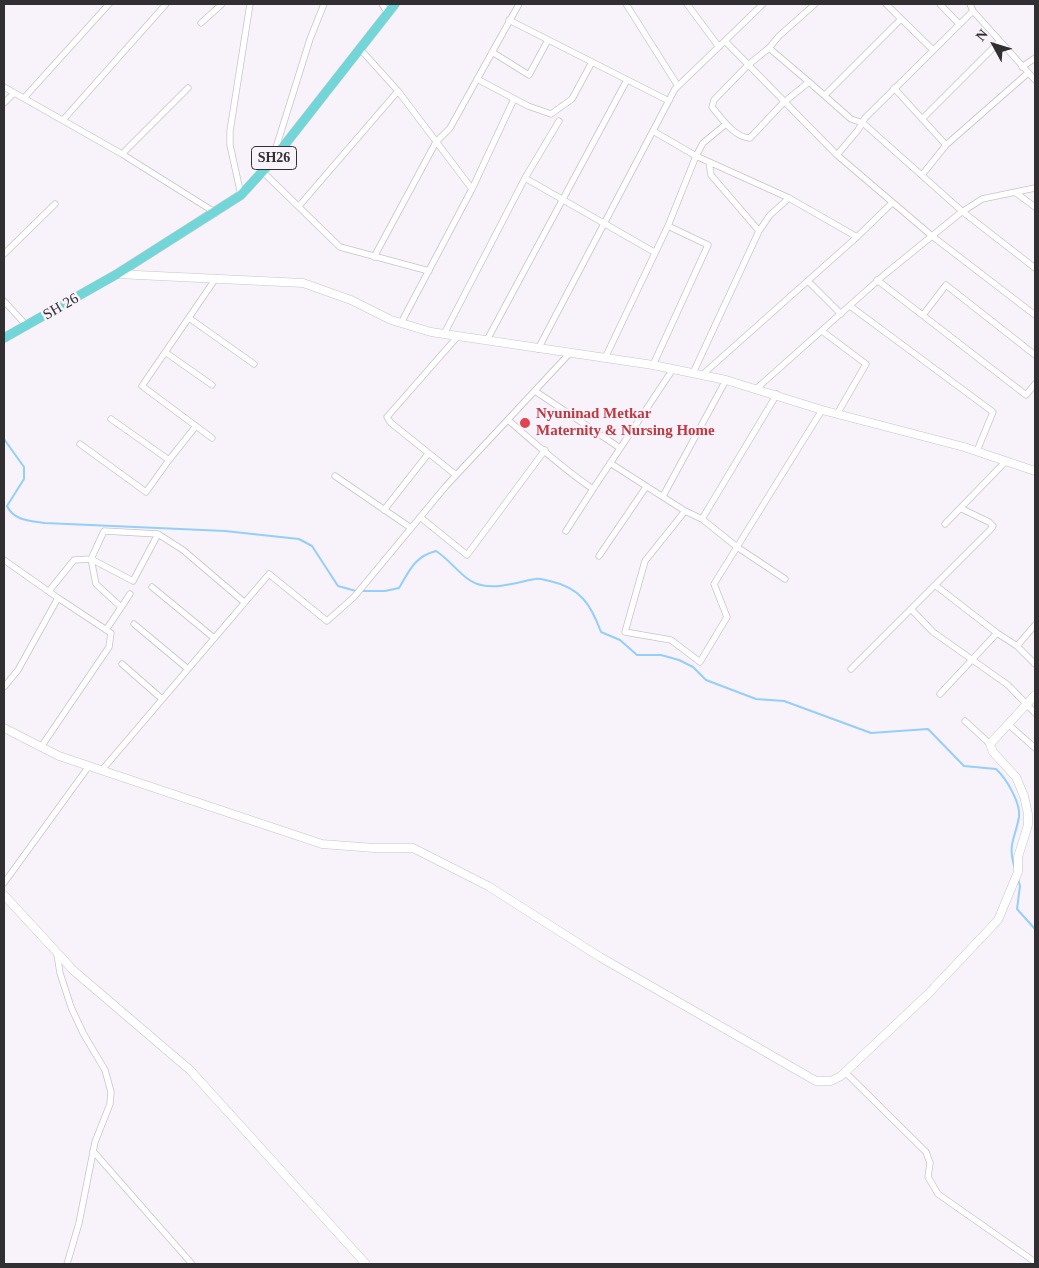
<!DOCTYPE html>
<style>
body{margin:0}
#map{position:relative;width:1039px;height:1268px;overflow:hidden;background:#f8f3fa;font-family:Georgia,serif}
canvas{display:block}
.frame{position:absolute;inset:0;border:5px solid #312f32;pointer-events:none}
.north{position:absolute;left:969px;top:20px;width:50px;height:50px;-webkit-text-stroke:4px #f8f3fa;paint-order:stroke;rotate:309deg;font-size:14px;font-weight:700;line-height:20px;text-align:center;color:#312f32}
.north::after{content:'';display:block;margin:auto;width:18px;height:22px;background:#312f32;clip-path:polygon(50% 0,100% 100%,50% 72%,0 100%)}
</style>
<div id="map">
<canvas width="1039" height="1268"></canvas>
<div class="frame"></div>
<div class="north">N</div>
</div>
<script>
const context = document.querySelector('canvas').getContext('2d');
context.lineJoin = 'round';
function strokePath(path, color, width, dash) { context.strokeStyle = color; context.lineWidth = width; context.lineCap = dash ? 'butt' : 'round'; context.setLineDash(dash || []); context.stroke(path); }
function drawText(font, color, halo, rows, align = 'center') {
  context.font = font + ' Georgia,serif'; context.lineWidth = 5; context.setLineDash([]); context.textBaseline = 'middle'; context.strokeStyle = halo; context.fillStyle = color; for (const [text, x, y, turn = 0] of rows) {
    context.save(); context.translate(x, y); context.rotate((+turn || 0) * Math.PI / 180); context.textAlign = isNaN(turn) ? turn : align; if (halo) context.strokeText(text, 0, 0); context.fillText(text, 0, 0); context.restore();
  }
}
strokePath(new Path2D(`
 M4,439L24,467V479L7,506C14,521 31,521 45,523L225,531L299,539L312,546L338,586L356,591
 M361,591H385L399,588C409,571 415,556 436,551C452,561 463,581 481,585C499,589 518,582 535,579C539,578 545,580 550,581C581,588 591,605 601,632L620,640L637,655H661L679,660L693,667L706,680L756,699L784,701L871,733L928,729L964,766L996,769C1006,778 1021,803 1019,817C1015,840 1007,843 1015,869
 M1018,879L1020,886L1017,909L1035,929`), '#93cff9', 2);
const street = new Path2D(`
 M382,4L388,13
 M626,4L678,86
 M687,4L719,47
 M886,4L933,50
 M940,4L959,24
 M970,4L973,11L1035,80
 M509,20L669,101
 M201,23L222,4
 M725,41L837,155L932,236L1035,315
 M769,48L779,36L815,4
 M361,50L398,91L472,189L401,323
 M492,52L529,75L548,40
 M1022,67L1035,58
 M477,79L528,106L551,114L572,99L592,62
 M809,82L769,48L748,65L714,100L712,107C721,118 735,138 750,138L783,103L809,82L851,119L863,123L963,212L1035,268
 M4,87L122,154L216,213
 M894,88L946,145
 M825,95L901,19
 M24,98L109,4
 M4,103L14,93
 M922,119L999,42
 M63,120L166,4
 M653,131L696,156L703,143L726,124
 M122,154L188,88
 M274,154L310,39L324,4
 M837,155L858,130L865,118L973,11
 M709,162L711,175L759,231
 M263,172L340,247L429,271
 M922,175L946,145L1028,73
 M525,178L654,252
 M472,189L514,99
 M1016,193L1035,207
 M241,195L230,145V131L250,4
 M299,206L398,91
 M4,254L55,204
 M374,257L436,142L450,128L519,4
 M877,280L1026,395L1035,384
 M808,281L841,314
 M4,301L27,326
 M850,306L993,412L977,451
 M923,315L946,285L1035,355
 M189,318L254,364
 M822,331L866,364L837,414
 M444,334L525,178L559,121
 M487,340L627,80
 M538,349L675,89L763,4
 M165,352L212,385
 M605,358L668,226L696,156L789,198L857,237
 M653,365L708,245L668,226
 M693,373L759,231L770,215L789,198
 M702,375L857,237L892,203
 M756,389L884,275L959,214L982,199L1035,188
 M535,391L620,448
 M111,419L169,460L196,426
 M508,420C536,444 563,469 593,489L673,369
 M212,438L142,386L216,278
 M80,444L146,492L169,460
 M610,463L685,511L702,519L777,394
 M456,475L391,423L387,417L458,336
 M335,476L411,528
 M663,496L726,380
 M384,510L428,454
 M685,511L645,561L625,632L671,640L700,662L727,617L714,584L737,547L785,579
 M420,517L467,555L545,450
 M702,519L737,547L822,410
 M945,524L1006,461
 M566,531L593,489
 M599,556L646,487
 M4,560L58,598L18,670L4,687
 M935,585L997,633L1017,646L1035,664
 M152,587L214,638
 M49,591L74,560L91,559L133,581L158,534
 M121,607L96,584L91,559L104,531L158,534L183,550L244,602
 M912,610L933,632L1008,685L1035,713
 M134,624L188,669
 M106,630L130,594
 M1017,646L1035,625
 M122,664L162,699
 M851,669L990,530L993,526L989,522L962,509
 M940,694L997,633
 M965,721L990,744
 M1008,724L1035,748
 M41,747L109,647L111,633L58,598
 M102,770L269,574L327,621L354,597L446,486L569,354
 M4,883L89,766
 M57,954L60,973L71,1007L83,1033L105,1070L111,1092L110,1104L95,1142L79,1223L67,1264
 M845,1072L926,1152L930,1163L928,1177L938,1194L1035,1262
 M93,1151L192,1264`);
const secondary = new Path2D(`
 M117,274L303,283L351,300L391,320L431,332L653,365L726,380L822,410L964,447L1035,471
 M4,728L59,756L322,844L374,848H413L488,886L600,957L816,1081H831L841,1076L928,994L998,920L1018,872V857L1028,825V814L1024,796L1016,777L993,752L990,744L1035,695
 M4,895L74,971L190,1070L366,1264`);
const primary = new Path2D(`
 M4,338L117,274L241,195L272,161L395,4`);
strokePath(street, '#c8c3ca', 7);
strokePath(secondary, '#c8c3ca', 9);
strokePath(primary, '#d2d1d2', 10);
strokePath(street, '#fff', 5.5);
strokePath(secondary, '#fff', 8);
strokePath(primary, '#72d6d9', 9);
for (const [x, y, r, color] of [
 [525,423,6,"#e0444e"]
]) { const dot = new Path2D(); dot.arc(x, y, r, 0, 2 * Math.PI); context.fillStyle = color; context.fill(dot); strokePath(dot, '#f8f3fa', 2); }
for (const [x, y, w] of [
 [274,158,45]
]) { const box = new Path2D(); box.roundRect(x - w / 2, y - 11.5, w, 23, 4); context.fillStyle = '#f8f3fa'; context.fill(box); strokePath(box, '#312f32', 1); }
drawText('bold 14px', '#312f32', null, [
 ["SH26",274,158]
]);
drawText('15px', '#312f32', '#f8f3fa', [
 ["SH 26",61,307,-30]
]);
drawText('bold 15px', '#be3a42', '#f8f3fa', [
 ["Nyuninad Metkar",536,414],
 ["Maternity & Nursing Home",536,431]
], 'left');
</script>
